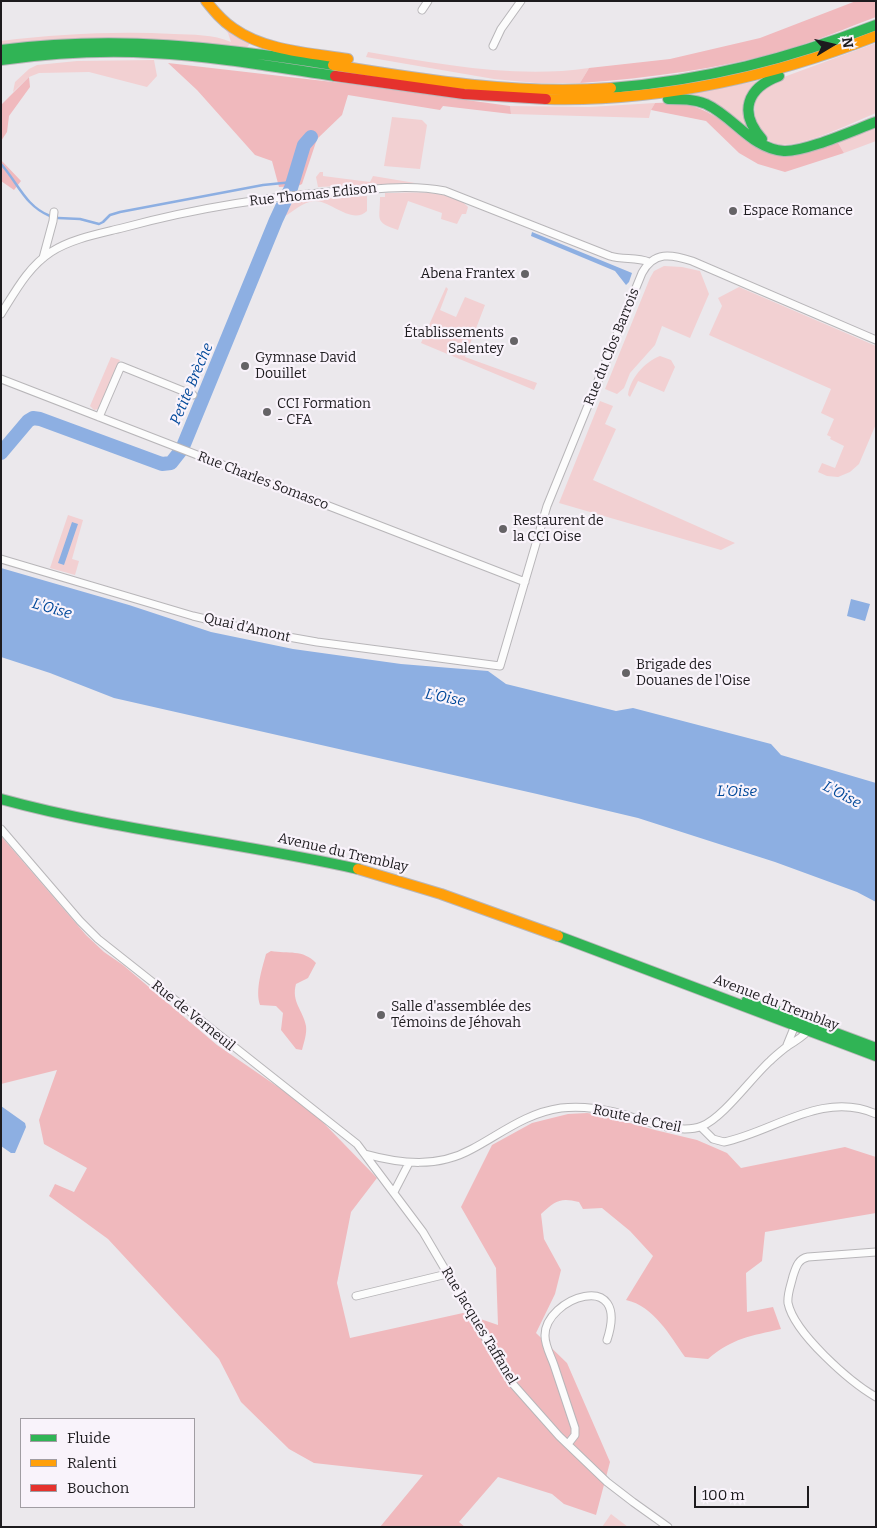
<!DOCTYPE html>
<meta charset="utf-8">
<style>
body{margin:0}
#map{position:relative;width:877px;height:1528px;overflow:hidden;background:#ebe8ec;font-family:Bitter,serif}
canvas{display:block}
.frame{position:absolute;inset:0;border:2px solid #1d1b1e;pointer-events:none}
.legend{position:absolute;left:20px;top:1418px;width:175px;height:90px;box-sizing:border-box;background:#f9f3fb;border:1px solid #a19da3;margin:0;padding:6px 9px;list-style:none;font-size:15px;color:#1d1b1e}
.legend li{display:flex;align-items:center;gap:10px;height:25px}
.legend b{width:25px;border:1px solid #a19da3}
.north{position:absolute;left:807px;top:20px;width:50px;height:50px;-webkit-text-stroke:4px #f9f3fb;paint-order:stroke;rotate:81deg;font-size:14px;font-weight:700;line-height:20px;text-align:center;color:#1d1b1e}
.north::after{content:'';display:block;margin:auto;width:18px;height:22px;background:#1d1b1e;clip-path:polygon(50% 0,100% 100%,50% 72%,0 100%)}
.scale{position:absolute;left:694px;top:1486px;width:115px;height:22px;box-sizing:border-box;border:2px solid #1d1b1e;border-top:0;padding-left:6px;font-size:15px;line-height:18px;white-space:nowrap;color:#1d1b1e;-webkit-text-stroke:4px #f9f3fb;paint-order:stroke}
</style>
<div id="map">
<canvas width="877" height="1528"></canvas>
<div class="frame"></div>
<ul class="legend">
<li><b style="height:6px;background:#30b455"></b>Fluide</li>
<li><b style="height:6px;background:#ff9f0a"></b>Ralenti</li>
<li><b style="height:6px;background:#e5322d"></b>Bouchon</li>
</ul>
<div class="north">N</div>
<div class="scale">100 m</div>
</div>
<script>
const context = document.querySelector('canvas').getContext('2d');
context.lineJoin = 'round';
function fill(path, color) { context.fillStyle = color; context.fill(path, 'evenodd'); }
function strokePath(path, color, width, dash) { context.strokeStyle = color; context.lineWidth = width; context.lineCap = dash ? 'butt' : 'round'; context.setLineDash(dash || []); context.stroke(path); }
function drawText(font, color, halo, rows, align = 'center') {
  context.font = font + ' Bitter,serif'; context.lineWidth = 4.5; context.setLineDash([]); context.textBaseline = 'middle'; context.strokeStyle = halo; context.fillStyle = color; for (const [text, x, y, turn = 0] of rows) {
    context.save(); context.translate(x, y); context.rotate((+turn || 0) * Math.PI / 180); context.textAlign = isNaN(turn) ? turn : align; if (halo) context.strokeText(text, 0, 0); context.fillText(text, 0, 0); context.restore();
  }
}
fill(new Path2D(`
 M221,25L250,43L247,48L1,45V41C59,34 116,31 174,34C193,35 213,34 231,42L228,33Z
 M876,43V113C853,122 799,150 776,144C767,141 761,134 755,127V96L773,81Z
 M368,52C441,64 516,79 589,68L580,83H536L494,79L366,57Z
 M154,60L157,76L147,87L89,72L39,73L29,77L13,92L15,82L29,69L37,65L77,61Z
 M758,81L749,128L692,93Z
 M655,103L651,110L649,118L511,114L510,106L589,107Z
 M392,117L422,120L427,125L420,169L384,166Z
 M876,126V141L844,153L837,141Z
 M320,172H323V176L370,182L373,176L415,183L318,187L316,177Z
 M385,193C406,193 454,188 468,207L466,214H462L457,224L441,219L442,213L408,201L398,230C374,222 380,220 380,197H385Z
 M367,196V211C352,225 331,201 315,201C301,202 294,212 283,217L290,201Z
 M664,266L682,267L700,271L709,294L690,338L662,326L655,345L630,373L624,388L617,394L605,389L650,278L654,271Z
 M446,287L448,289L440,310L456,317L465,297L485,305L465,357L537,383L534,390L421,343Z
 M739,287L876,346V424L859,464L850,472L838,477L827,476L818,472L822,463L835,468L844,446L830,439L831,437L827,435L834,419L821,413L831,389L709,335L722,306L718,298Z
 M660,356L671,360L675,367L664,392L638,381L630,397L628,395C630,379 644,362 660,356Z
 M111,357L120,360L98,409L94,410L90,406Z
 M600,401L613,406L605,424L616,429L593,480L735,543L721,550L559,503Z
 M68,515L83,520L72,559L79,561L75,575L50,568Z
 M611,1514L628,1527H602Z`), '#f2d0d2');
fill(new Path2D(`
 M856,1H876V17C846,28 817,41 786,50C719,69 650,78 580,83L589,68L670,59L760,38Z
 M168,63L350,84L510,106L511,114L443,106L440,110L348,95L342,115L317,139L302,184L298,186L279,187L272,161L255,155L197,90Z
 M29,77L30,87L9,116L7,132L1,141V105Z
 M655,103C663,103 672,102 679,103C710,107 738,132 762,150L837,141L844,153L785,172L758,164L739,153L706,121L651,110Z
 M1,160L21,181L14,190L1,181Z
 M1,836L86,935L104,952L123,965L217,1045L310,1109L377,1178L351,1212L337,1283L350,1338L463,1313L498,1325L496,1268L461,1207L492,1145L532,1123L568,1114L587,1113L601,1115L655,1130L697,1140L727,1153L741,1168L845,1147L876,1157V1213L765,1232L762,1261L746,1273L747,1312L773,1307L781,1329C751,1336 732,1338 708,1359L685,1357C670,1336 654,1306 626,1300L653,1256L630,1231L602,1208L583,1209L579,1202C560,1197 555,1201 541,1214L544,1239L561,1270L555,1294L536,1333L567,1363L610,1462L596,1515L564,1504L552,1494L498,1477L459,1522L465,1527H380L423,1475L314,1463L289,1449L241,1402L219,1359L146,1280L108,1239L49,1196L55,1184L74,1192L87,1168L44,1144L39,1120L57,1070L1,1084Z
 M271,951C288,954 303,949 316,963L308,978L296,984C291,1002 303,1010 306,1026C307,1034 304,1042 302,1050L296,1049L281,1030L283,1013L276,1006L260,1005C255,990 262,969 266,954Z`), '#f0b9bd');
fill(new Path2D(`
 M532,232L632,273L629,282L626,285L615,271L531,236Z
 M72,522L78,524L64,565L58,563Z
 M1,568L129,605L211,632L293,649L401,664L488,671L506,684L616,711L633,708L771,744L781,755L876,783V902L857,892L775,862L638,818L537,794L114,698L50,673L1,657Z
 M851,599L870,604L865,621L847,616Z
 M1,1106L25,1123L26,1127L15,1153H11L1,1146Z`), '#8dafe2');
strokePath(new Path2D(`
 M1,164C18,183 25,206 50,216
 M58,218L80,219L99,224L103,222L110,215L120,212L263,185L293,182`), '#8dafe2', 2.5);
strokePath(new Path2D(`
 M1,453L28,421L33,418L40,419L162,464L171,463L182,449L276,220L291,188L304,145L311,137`), '#8dafe2', 14);
const street = new Path2D(`
 M422,10L428,1
 M493,46L501,29L521,1
 M43,258L53,221L54,212
 M1,314C15,292 28,267 51,252C71,239 98,234 122,228C199,207 278,195 358,190C386,188 416,185 445,191L610,256C623,260 636,257 649,262
 M1,379L525,582
 M99,417L121,366L193,395
 M1,559L193,616L260,632L317,642L500,666L547,506L642,273C654,251 671,254 692,261L876,340
 M1,829L80,921L98,939L357,1144L423,1232L512,1383L559,1436L607,1482L633,1502L668,1527
 M787,1045L796,1023
 M701,1127L713,1139L724,1142C773,1132 823,1090 876,1114
 M365,1154C401,1164 438,1168 472,1149C502,1133 526,1113 561,1108C578,1106 597,1108 614,1112C639,1118 677,1136 702,1126C723,1118 752,1077 770,1061C775,1056 780,1052 785,1048C794,1041 805,1037 811,1027
 M394,1192L409,1163
 M876,1252L808,1257C798,1259 796,1267 793,1276C791,1285 787,1294 788,1303C794,1333 850,1382 876,1397
 M356,1296L447,1274
 M568,1444L575,1435V1428C568,1407 561,1386 554,1365C551,1356 545,1346 545,1336C544,1298 631,1267 607,1340`);
const fast = new Path2D(`
 M1,50C117,35 219,47 333,65
 M1,60C52,53 102,50 153,53C214,56 275,67 335,76
 M611,88C706,80 788,59 876,25
 M668,99C681,99 694,99 706,104C734,117 752,149 784,151C805,152 854,130 876,122
 M762,139C738,112 747,88 779,76
 M1,799C118,831 239,842 358,869
 M558,936L876,1056
 M747,1000L876,1048`);
const slow = new Path2D(`
 M206,1C214,11 222,21 233,28C265,51 310,53 348,59
 M333,65C425,80 518,95 611,88
 M546,99C660,102 771,77 876,36
 M358,869L441,894L558,936`);
const jam = new Path2D(`
 M335,76L464,94L546,99`);
strokePath(street, '#b8b6b9', 9);
strokePath(fast, '#b8b6b9', 12);
strokePath(slow, '#b8b6b9', 12);
strokePath(jam, '#b8b6b9', 12);
strokePath(street, '#fcfcfc', 7);
strokePath(fast, '#30b455', 10);
strokePath(slow, '#ff9f0a', 10);
strokePath(jam, '#e5322d', 10);
for (const [x, y, r, color] of [
 [733,211,5,"#656366"],
 [525,274,5,"#656366"],
 [514,341,5,"#656366"],
 [245,366,5,"#656366"],
 [267,412,5,"#656366"],
 [503,529,5,"#656366"],
 [626,673,5,"#656366"],
 [381,1015,5,"#656366"]
]) { const dot = new Path2D(); dot.arc(x, y, r, 0, 2 * Math.PI); context.fillStyle = color; context.fill(dot); strokePath(dot, '#f9f3fb', 2); }
drawText('14px', '#1d1b1e', '#f9f3fb', [
 ["Rue Thomas Edison",313,195,-6],
 ["Rue du Clos Barrois",612,347,-68],
 ["Rue Charles Somasco",263,481,21],
 ["Quai d'Amont",247,628,13],
 ["Avenue du Tremblay",343,853,13],
 ["Avenue du Tremblay",776,1003,21],
 ["Rue de Verneuil",193,1016,39],
 ["Route de Creil",637,1119,12],
 ["Rue Jacques Taffanel",479,1326,59]
]);
drawText('14px', '#1d1b1e', '#f9f3fb', [
 ["Espace Romance",743,211],
 ["Abena Frantex",515,274,"right"],
 ["Établissements",504,333,"right"],
 ["Salentey",504,349,"right"],
 ["Gymnase David",255,358],
 ["Douillet",255,374],
 ["CCI Formation",277,404],
 ["- CFA",277,420],
 ["Restaurent de",513,521],
 ["la CCI Oise",513,537],
 ["Brigade des",636,665],
 ["Douanes de l'Oise",636,681],
 ["Salle d'assemblée des",391,1007],
 ["Témoins de Jéhovah",391,1023]
], 'left');
drawText('italic 15px', '#004899', '#f9f3fb', [
 ["Petite Brèche",192,384,-67],
 ["L'Oise",52,609,16],
 ["L'Oise",445,698,11],
 ["L’Oise",737,792],
 ["L'Oise",842,795,28]
]);
</script>
